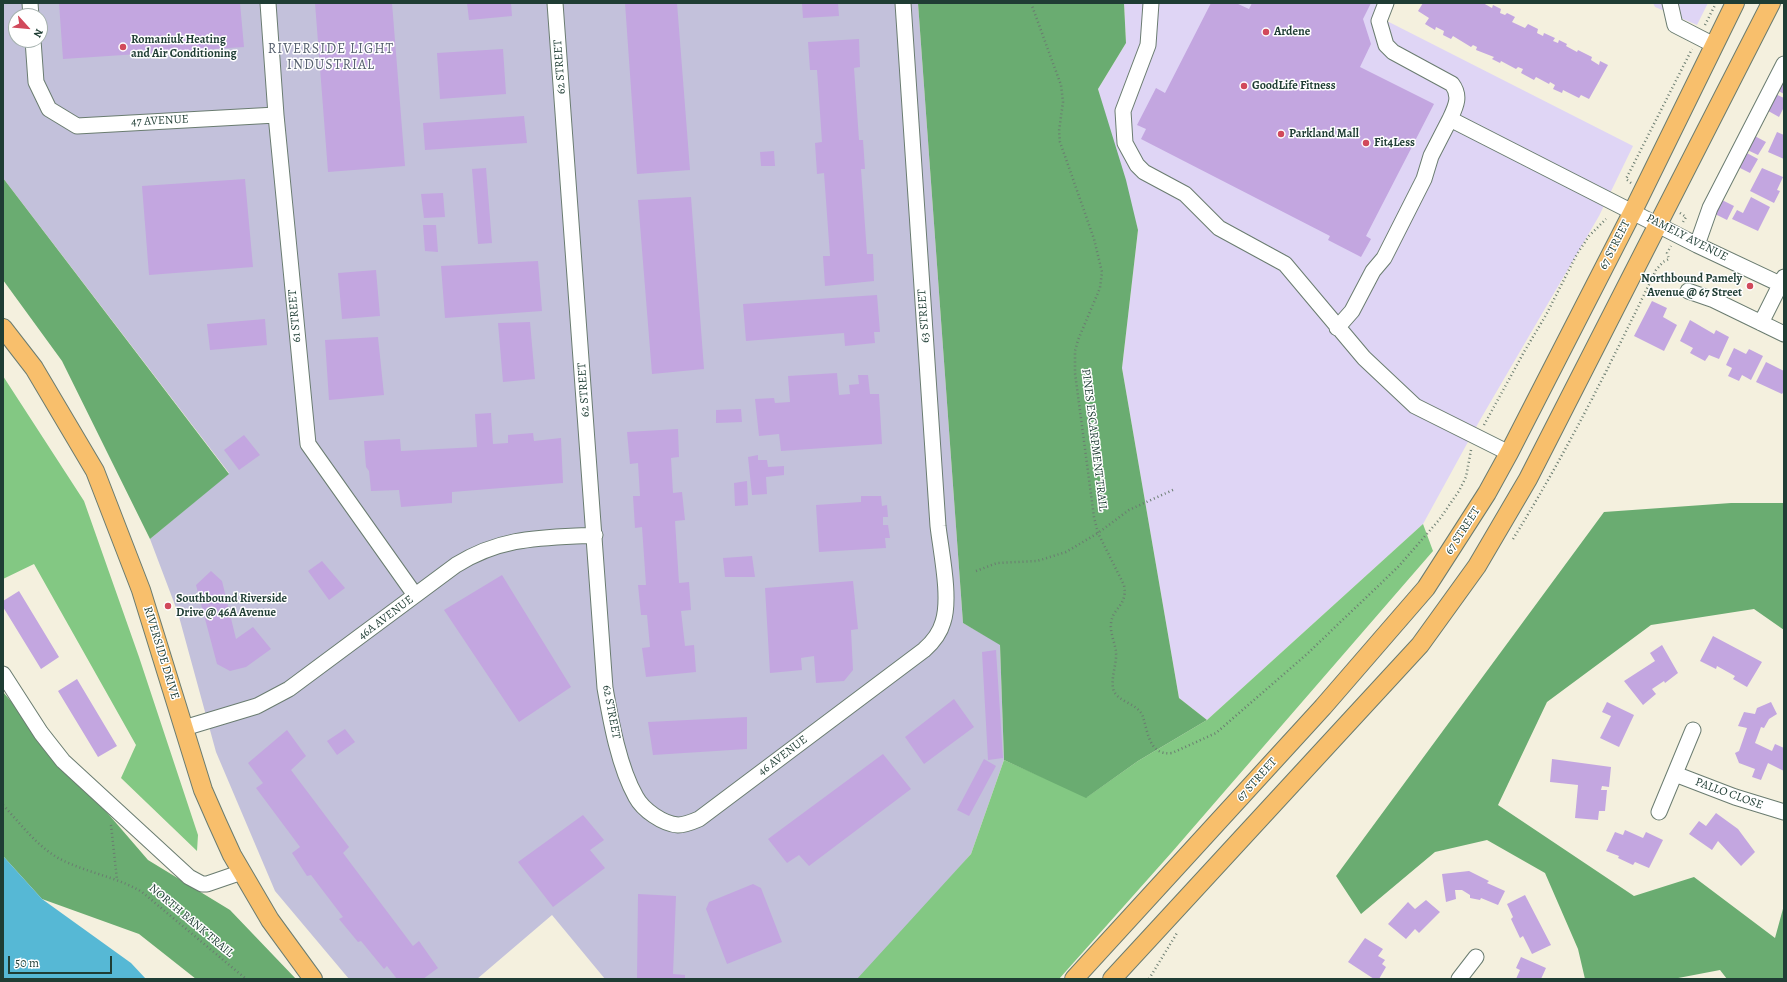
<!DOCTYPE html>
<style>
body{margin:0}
#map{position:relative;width:1787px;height:982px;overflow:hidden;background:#f4f0de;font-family:Alegreya,serif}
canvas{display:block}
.frame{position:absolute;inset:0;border:4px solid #1f3d34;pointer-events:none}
.north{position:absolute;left:8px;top:8px;width:40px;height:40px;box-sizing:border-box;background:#fff;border:1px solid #a5b1ae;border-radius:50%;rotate:117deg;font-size:11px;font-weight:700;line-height:16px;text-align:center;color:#1f3d34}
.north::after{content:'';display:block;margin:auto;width:14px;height:18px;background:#d1495b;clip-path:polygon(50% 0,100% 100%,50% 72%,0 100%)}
.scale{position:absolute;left:8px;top:956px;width:104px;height:18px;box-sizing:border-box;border:2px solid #1f3d34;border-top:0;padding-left:5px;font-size:12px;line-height:14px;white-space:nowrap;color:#1f3d34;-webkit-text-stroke:3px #fff;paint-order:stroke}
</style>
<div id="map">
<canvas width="1787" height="982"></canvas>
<div class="frame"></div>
<div class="north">N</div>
<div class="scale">50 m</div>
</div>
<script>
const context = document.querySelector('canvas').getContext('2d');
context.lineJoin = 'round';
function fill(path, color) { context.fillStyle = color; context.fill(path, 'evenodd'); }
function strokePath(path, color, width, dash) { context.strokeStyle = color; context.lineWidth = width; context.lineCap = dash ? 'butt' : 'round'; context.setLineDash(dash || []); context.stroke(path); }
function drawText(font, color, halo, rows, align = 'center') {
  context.font = font + ' Alegreya,serif'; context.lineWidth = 3; context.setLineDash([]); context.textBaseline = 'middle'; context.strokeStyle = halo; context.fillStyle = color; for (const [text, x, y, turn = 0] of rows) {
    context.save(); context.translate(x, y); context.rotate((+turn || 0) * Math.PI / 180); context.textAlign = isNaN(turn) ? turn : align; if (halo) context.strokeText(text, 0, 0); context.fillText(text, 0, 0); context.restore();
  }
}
fill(new Path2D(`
 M1124,3H1395L1387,21L1633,146L1599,216L1480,420L1423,524L1207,720L1179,698L1122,368L1138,230L1098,89L1126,43Z
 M1653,3H1708L1697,25L1655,7Z`), '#dfd5f5');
fill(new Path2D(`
 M3,3H918L963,623L1000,644L1004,760L971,854L863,979H605L552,915L477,979H349L275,891L216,752L178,613L150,539L229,473L3,178ZM16,16H40V40H16Z`), '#c3c1db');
fill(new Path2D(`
 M3,376L84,501L139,657L198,835L197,851L121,778L136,745L34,564L3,579Z
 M1423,524L1433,551L1172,852L1059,979H857L971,854L1004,760L1087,797L1138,761L1207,720Z`), '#83c883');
fill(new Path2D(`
 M918,3H1124L1126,43L1098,89L1126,180L1138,230L1122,368L1179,698L1207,720L1138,761L1086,798L1004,760L1000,645L963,623Z
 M3,178L229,474L150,539L62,361L3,280Z
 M1731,503H1784V630L1754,609L1651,625L1547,702L1498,805L1634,896L1694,877L1775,938L1784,905V979H1727L1720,970L1673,979H1585L1578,949L1545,873L1487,840L1435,852L1361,914L1336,876L1604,512Z
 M3,692L148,860L230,910L296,979H196L139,934L42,899L3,856Z`), '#6aac71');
fill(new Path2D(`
 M3,856L42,899L131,963L146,979H3Z`), '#56b8d5');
fill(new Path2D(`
 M59,3H240L244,47L63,59Z
 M315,3H392L405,166L328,172Z
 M467,3H511L512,16L469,20Z
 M625,3H677L690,170L637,174Z
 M802,3H838L839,16L803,18Z
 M1211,3H1236L1249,9L1252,3H1371L1363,19L1371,44L1360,67L1434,104L1366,236L1371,239L1361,257L1328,240L1330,236L1141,139L1146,129L1137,125L1156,88L1165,93Z
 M1423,3H1483L1492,8L1493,5L1501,9L1500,13L1505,15L1507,13L1515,17L1512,22L1525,28L1528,24L1538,29L1537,33L1543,36L1544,33L1555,38L1553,41L1558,43L1559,40L1567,44L1566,46L1577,52L1578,50L1592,57L1591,60L1599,65L1600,61L1608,65L1589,99L1581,95L1579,98L1563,90L1562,93L1553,89L1555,85L1550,82L1549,84L1536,77L1534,80L1521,73L1523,69L1518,67L1516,69L1501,61L1500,63L1492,59L1494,57L1476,50L1477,47L1473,45L1471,47L1453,36L1451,39L1443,35L1444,31L1436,27L1435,30L1425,24L1429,18L1418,11Z
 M859,39L860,67L854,68L859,140H863L865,169H861L867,254H873L874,281L825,286L823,256H830L824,173L817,174L815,143L822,142L817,70H810L808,42Z
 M503,49L506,94L440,99L437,53Z
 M1784,75V94L1773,88Z
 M1771,92L1784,98V107L1779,117L1763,108Z
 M524,116L527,143L425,150L423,123Z
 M1777,132L1784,135V159L1768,152Z
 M1751,134L1766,142L1758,155L1743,148Z
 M774,151L775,166H761L760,152Z
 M1743,151L1758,159L1750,173L1736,166Z
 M486,168L492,243L478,244L472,169Z
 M1762,168L1783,177L1777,190L1780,191L1774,203L1750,191Z
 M245,179L253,267L149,275L142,186Z
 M443,193L445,217L424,218L421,194Z
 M691,197L704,369L652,374L638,200Z
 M1751,197L1770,207L1758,231L1732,219L1737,210L1743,213Z
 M1718,198L1734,206L1727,220L1711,212Z
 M423,225H436L438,252L425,251Z
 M538,261L542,311L445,318L441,266Z
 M376,270L380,316L342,319L338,273Z
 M877,295L880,332H874L875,343L845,346L844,333L746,341L743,304Z
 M1652,301L1667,308L1663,317L1677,325L1664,351L1634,336Z
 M265,319L267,345L210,350L207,324Z
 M1690,320L1714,334L1716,330L1729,337L1719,359L1709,355L1705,361L1690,353L1693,348L1680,341Z
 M530,322L535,379L503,382L498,323Z
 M378,337L384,395L329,400L325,340Z
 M1734,348L1746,354L1749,349L1763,356L1751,380L1742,375L1739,381L1728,376L1732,368L1726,365Z
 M1766,362L1784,371V391L1782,394L1756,382Z
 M837,373L839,395L850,394L849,385L859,384L858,375H868L870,394H879L882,444L781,451L779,434L759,436L755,399L774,398L775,403L790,402L788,376Z
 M741,409L742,422L716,423V410Z
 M491,413L493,444L508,443V435L533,433L534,441L561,438L563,483L452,492V503L401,507L399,490L371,491L369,471L366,467L364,441L400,439L401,451L477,447L475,414Z
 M678,429L679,457L671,458L673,493L682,492L685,520L675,521L679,583L689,582L691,610L681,611L685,646L694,645L696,672L646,677L642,648L650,647L647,615H641L638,585H646L642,527L635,528L633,496H640L638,463L630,464L627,432Z
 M244,435L260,455L239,470L224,450Z
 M758,455V460H767L768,467L784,466V475L766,477L767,494L752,495L748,457Z
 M747,481L748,505L735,506L734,483Z
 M861,496H881L882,506L887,505L888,517H883V525H888L890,538H885L886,548L819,552L816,505L861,502Z
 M752,556L755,577H725L723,558Z
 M322,561L345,588L329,600L308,571Z
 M211,571L222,581L236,639L253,627L271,649L246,667L230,671L217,664L196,585Z
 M502,575L571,687L519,722L444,610Z
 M853,581L858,629L851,630L853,670L844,681L816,683L814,656L801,658L802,670L770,673L765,588Z
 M19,591L59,657L41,669L3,607V601Z
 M1713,636L1762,662L1747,687L1733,679L1735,676L1717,666L1716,669L1700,661Z
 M1662,645L1678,673L1665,683L1664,681L1652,689L1656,694L1643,705L1624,681L1655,661L1650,653Z
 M996,650L1003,758L988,760L982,652Z
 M77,679L117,746L98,757L58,691Z
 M954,699L974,727L924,764L905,737Z
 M1607,702L1634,715L1619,747L1600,738L1611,716L1602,712Z
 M1771,702L1777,714L1769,719L1764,728L1761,727L1755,743L1772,751L1775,744L1784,748V771L1768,763L1761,780L1752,777L1755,769L1739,763L1735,753L1739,751L1747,728L1738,726L1744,712L1755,714L1757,708Z
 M747,717V749L653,755L648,722Z
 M345,729L355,742L337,755L327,741Z
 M287,730L306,756L291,770L349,847L343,853L413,946L419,941L438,968L423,979H397L387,966L384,969L361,941L358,942L339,919L343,917L311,875L307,876L292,853L300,847L256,788L263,783L248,763Z
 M883,754L911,789L809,866L799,855L787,863L768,839Z
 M984,759L996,766L969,816L957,810Z
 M1552,759L1611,767L1609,787L1602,786L1601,790H1607L1605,811H1599L1598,820L1575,818L1578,785L1550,782Z
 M1716,813L1738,829L1755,852L1741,866L1718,841L1712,850L1689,834L1699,821L1706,826Z
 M583,815L604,840L590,850L605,868L553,907L518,862Z
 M1625,830L1643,838L1646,832L1663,840L1649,868L1635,862L1633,865L1618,858L1619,856L1606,851L1615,832L1623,835Z
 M1469,871L1489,881L1487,883L1505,891L1498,905L1481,898L1480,900L1470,898V895L1462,890H1455L1456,899L1446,902L1442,874Z
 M753,884L761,888L782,942L727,964L706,909L709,902Z
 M638,894L676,896L673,974L685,975V979H637Z
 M1525,895L1551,945L1532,954L1523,936L1520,938L1511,919L1513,917L1507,904Z
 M1426,900L1440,912L1419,933L1415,929L1406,939L1388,924L1408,902L1415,909Z
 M1365,938L1383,949L1378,956L1385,960L1382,964L1386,967L1379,979H1374L1348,962Z
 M1521,957L1546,968L1541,979H1516L1520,970L1516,968Z`), '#c3a6e0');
const minor = new Path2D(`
 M30,3L31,16
 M268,3L276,115L308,444L415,595
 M555,3L605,688C611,722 619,767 636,797C643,810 663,824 678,825C685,825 692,822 699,819L924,650C932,643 940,633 943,622C951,598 941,552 938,526L903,3
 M1151,3L1148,45L1123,111L1125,143L1137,165L1144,172L1185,194L1219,228L1285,264L1364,358L1415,406L1509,453
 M1386,3L1379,21L1386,45L1393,52L1452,84C1461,96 1456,106 1450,119
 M1670,3L1675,25L1714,45
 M33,40L36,82L49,109L77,126L276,115
 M1697,245L1710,208L1784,64
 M1688,291L1714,300L1784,334
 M1761,323L1784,277
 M1337,328L1352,311L1373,271L1384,258L1424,179L1431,156L1450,119L1697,245L1784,286
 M3,674L41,733L63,761L189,877L202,884H207L242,872
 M184,728L257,706L289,689L456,565C503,536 542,538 595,535
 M1675,774L1735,797L1784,812
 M1659,812L1693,730
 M1459,979L1476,957`);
const major = new Path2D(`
 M3,328L34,368L95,471L141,590L203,790L217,822L232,855L270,920L313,979
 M1074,979L1323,707L1426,588L1487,493L1509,453L1633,211L1735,3
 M1112,979L1420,645L1477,566L1528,479L1771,3`);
strokePath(minor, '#6a7c70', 17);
strokePath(major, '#6a7c70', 20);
strokePath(new Path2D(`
 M1031,3L1061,85L1063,102L1059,131L1060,142L1094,239L1102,272L1100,288L1078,340L1075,351V373L1094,517L1098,533L1124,585C1128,607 1112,607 1111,624C1110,633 1115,643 1116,652C1117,664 1111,676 1113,688C1115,702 1139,703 1143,717C1148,732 1149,756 1172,753L1216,733L1307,654L1398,567L1439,520L1459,491L1466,477L1471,450
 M1705,25L1716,3
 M1631,183L1626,179L1692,49
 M1680,213L1686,217L1683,222
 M1484,425L1524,352L1546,315L1577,254L1589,236L1606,219
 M1513,539C1567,452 1612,361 1656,270L1663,262L1669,259L1667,253L1671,246
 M976,571L997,563L1037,561L1066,552L1098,533L1129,510L1175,489
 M3,805C21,824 38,848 62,860C88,873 117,877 142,892L246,979
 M111,825L117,880
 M1149,979L1177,933`), '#6a7c70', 2.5, [1, 3]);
strokePath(minor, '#fff', 15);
strokePath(major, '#f8bf6c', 18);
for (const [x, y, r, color] of [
 [1266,32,4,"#d1495b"],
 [123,47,4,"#d1495b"],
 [1244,86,4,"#d1495b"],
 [1281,134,4,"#d1495b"],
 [1366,143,4,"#d1495b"],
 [1750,286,4,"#d1495b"],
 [168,606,4,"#d1495b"]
]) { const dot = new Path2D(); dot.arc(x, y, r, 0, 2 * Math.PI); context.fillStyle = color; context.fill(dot); strokePath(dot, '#fff', 1.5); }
drawText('bold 12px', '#1f3d34', '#fff', [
 ["Ardene",1274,32],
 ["Romaniuk Heating",131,40],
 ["and Air Conditioning",131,54],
 ["GoodLife Fitness",1252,86],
 ["Parkland Mall",1289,134],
 ["Fit4Less",1374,143],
 ["Northbound Pamely",1742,279,"right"],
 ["Avenue @ 67 Street",1742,293,"right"],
 ["Southbound Riverside",176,599],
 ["Drive @ 46A Avenue",176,613]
], 'left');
drawText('12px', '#1f3d34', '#fff', [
 ["62 STREET",560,67,-94],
 ["47 AVENUE",160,121,-3],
 ["PAMELY AVENUE",1687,238,27],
 ["67 STREET",1615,245,-63],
 ["61 STREET",295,316,-95],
 ["63 STREET",924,316,-94],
 ["62 STREET",584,390,-94],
 ["PINES ESCARPMENT TRAIL",1094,440,83],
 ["67 STREET",1463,531,-57],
 ["46A AVENUE",386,618,-37],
 ["RIVERSIDE DRIVE",161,653,73],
 ["62 STREET",611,712,79],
 ["46 AVENUE",783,756,-37],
 ["67 STREET",1257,780,-48],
 ["PALLO CLOSE",1729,794,20],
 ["NORTH BANK TRAIL",191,921,40]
]);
context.letterSpacing = '1px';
drawText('14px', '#586270', '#fff', [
 ["RIVERSIDE LIGHT",331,50],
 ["INDUSTRIAL",331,66]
]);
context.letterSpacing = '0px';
</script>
